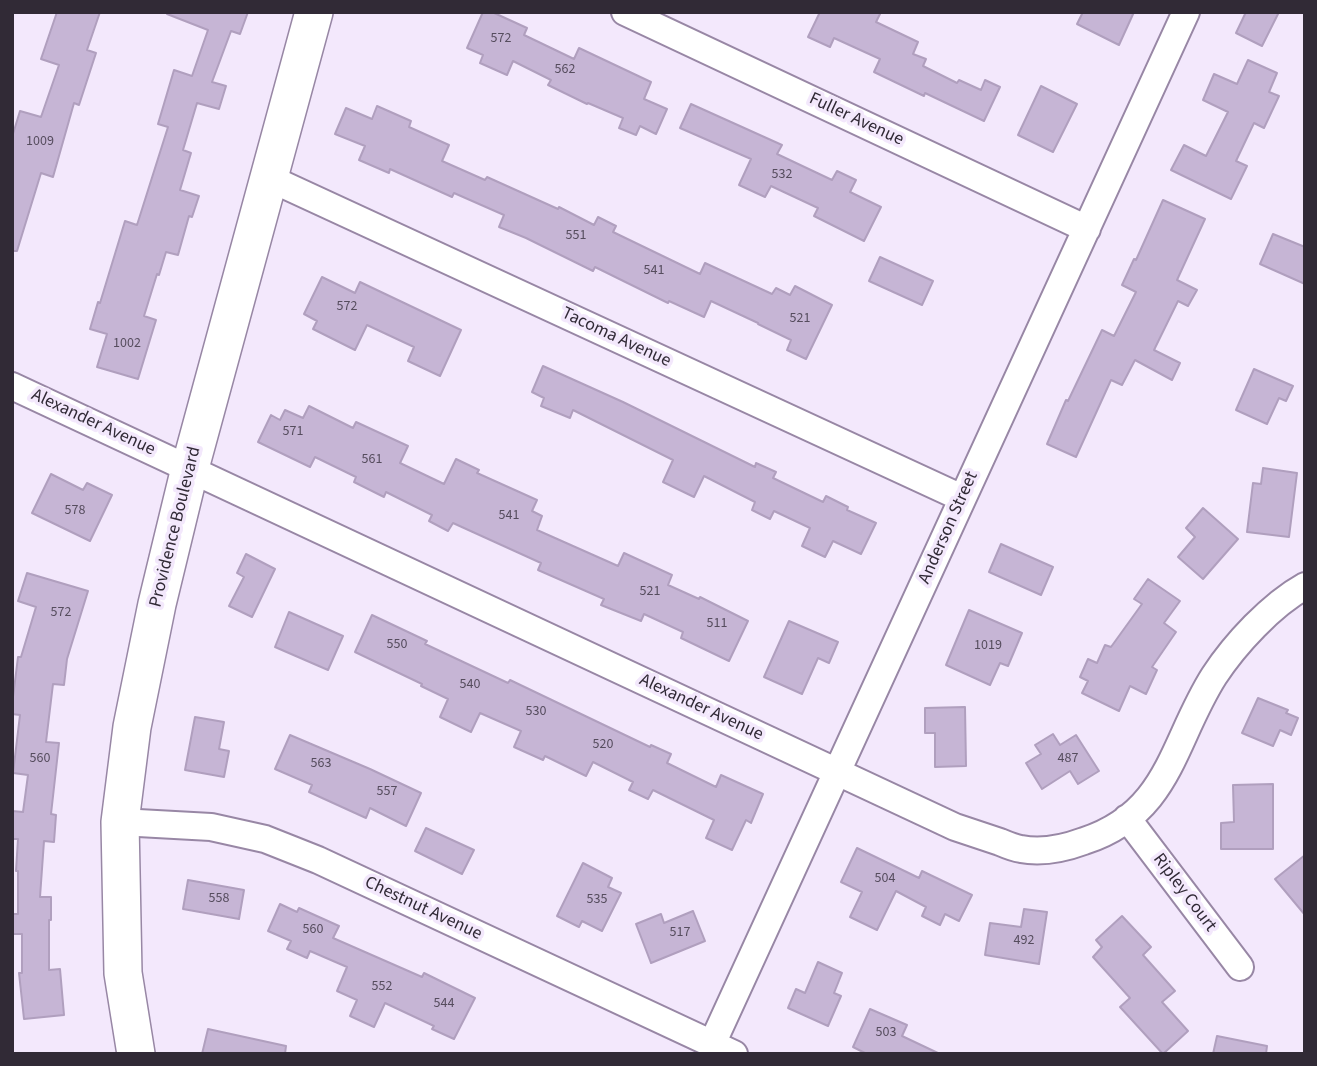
<!DOCTYPE html>
<style>
body{margin:0}
#map{position:relative;width:1317px;height:1066px;overflow:hidden;background:#f3e8fc;font-family:"Source Sans 3",sans-serif}
canvas{display:block}
.frame{position:absolute;inset:0;border:14px solid #312a36;pointer-events:none}
</style>
<div id="map">
<canvas width="1317" height="1066"></canvas>
<div class="frame"></div>
</div>
<script>
const context = document.querySelector('canvas').getContext('2d');
context.lineJoin = 'round';
function fill(path, color) { context.fillStyle = color; context.fill(path, 'evenodd'); }
function strokePath(path, color, width, dash) { context.strokeStyle = color; context.lineWidth = width; context.lineCap = dash ? 'butt' : 'round'; context.setLineDash(dash || []); context.stroke(path); }
function drawText(font, color, halo, rows, align = 'center') {
  context.font = font + ' "Source Sans 3",sans-serif'; context.lineWidth = 7; context.setLineDash([]); context.textBaseline = 'middle'; context.strokeStyle = halo; context.fillStyle = color; for (const [text, x, y, turn = 0] of rows) {
    context.save(); context.translate(x, y); context.rotate((+turn || 0) * Math.PI / 180); context.textAlign = isNaN(turn) ? turn : align; if (halo) context.strokeText(text, 0, 0); context.fillText(text, 0, 0); context.restore();
  }
}
const building = new Path2D(`
 M57,12H100L87,50L96,53L79,105L74,103L53,177L41,173L17,251H12V137L20,111L41,117L59,65L41,59Z
 M167,12H248L240,34L231,31L212,82L226,86L219,109L197,103L183,150L191,153L180,190L199,196L192,217L189,216L178,255L166,252L159,275L157,274L144,316L156,320L138,379L97,367L107,334L90,329L98,302L100,303L125,221L137,225L168,127L158,124L174,70L192,76L208,30L167,14Z
 M483,12H492L527,28L524,35L574,59L579,48L651,82L644,99L667,109L656,134L640,126L636,135L619,128L623,118L588,103L587,104L548,85L551,80L513,61L507,75L480,63L483,55L467,48Z
 M820,12H881L876,22L918,42L913,54L926,59L923,66L957,83L959,80L981,90L985,80L1000,87L984,121L925,93L924,96L874,72L880,59L834,38L830,47L808,37Z
 M1083,12H1134L1119,45L1077,24Z
 M1246,12H1279L1262,46L1236,33Z
 M1248,60L1277,73L1269,92L1279,96L1264,128L1254,123L1236,161L1247,166L1231,199L1171,170L1184,145L1206,156L1228,112L1203,100L1214,74L1237,84Z
 M1041,86L1077,104L1053,152L1018,135Z
 M691,104L782,145L777,154L832,180L837,171L856,180L850,192L881,207L864,241L814,216L818,208L771,186L765,197L739,185L751,159L680,128Z
 M377,106L411,121L409,127L449,145L442,161L485,180L487,177L558,209L559,207L594,225L598,217L616,226L613,232L700,274L705,263L772,294L776,288L790,295L795,286L832,305L806,359L787,350L791,340L758,324V323L711,301L704,317L669,301L668,303L595,267L593,271L526,238L499,227L504,215L454,193L452,197L390,169L389,173L359,160L365,146L335,134L346,108L372,119Z
 M1163,200L1205,219L1177,280L1197,290L1188,306L1178,301L1154,350L1180,363L1172,380L1135,360L1122,385L1111,380L1076,457L1047,444L1066,400L1068,401L1102,330L1114,336L1136,292L1122,285L1134,259L1136,260Z
 M1273,234L1305,247V284L1260,264Z
 M880,257L933,281L922,305L869,281Z
 M322,277L355,293L360,282L461,330L440,376L408,361L414,347L367,325L355,350L313,329L317,321L304,314Z
 M543,366L623,402L755,467L756,463L776,472L773,478L823,502L826,496L848,507L847,510L876,523L861,554L833,541L825,557L802,546L810,528L774,511L770,519L752,510L755,502L704,476L694,497L663,482L673,460L573,410L570,418L541,406L544,398L532,392Z
 M1254,369L1293,386L1286,401L1279,398L1267,424L1236,410Z
 M309,406L353,428L356,422L408,446L400,463L444,484L456,459L479,470L477,473L537,500L532,511L542,516L537,530L618,566L624,553L672,575L668,585L699,599L700,597L748,621L729,661L681,638L683,632L644,614L641,621L601,605L604,599L538,570L541,563L453,523L448,531L429,521L432,515L386,492L384,497L354,482L356,477L315,457L310,467L258,442L271,415L280,420L285,410L303,418Z
 M1263,468L1297,473L1289,537L1247,532L1253,483L1261,484Z
 M51,474L83,490L87,483L112,495L90,541L32,513Z
 M1203,508L1238,539L1203,579L1178,557L1195,537L1186,528Z
 M1001,544L1053,567L1041,595L989,572Z
 M246,554L275,569L252,617L229,606L244,577L237,573Z
 M27,573L88,591L67,659L64,685L53,684L46,742L59,743L51,814L56,815L54,842L44,841L40,897H51V920H49V970L60,969L64,1015L24,1019L19,973H22V934H12V914H18V871H16L18,839H12V811L23,812L28,775L13,773L20,715L12,714V705L18,657H21L36,607L18,601Z
 M1148,579L1180,601L1164,623L1176,632L1152,667L1157,670L1146,694L1130,686L1119,711L1082,693L1088,681L1080,677L1088,659L1097,663L1105,645L1111,647L1142,604L1134,599Z
 M969,610L1022,633L1008,666L1000,663L990,685L946,665Z
 M289,612L343,636L328,670L275,647Z
 M372,615L427,641L425,644L508,683L510,680L650,747L651,745L671,754L667,763L716,787L721,775L763,794L751,823L746,820L732,850L706,838L714,820L653,790L648,799L629,790L633,782L593,762L586,776L545,756L543,760L514,747L521,731L480,713L471,732L440,717L448,699L421,686L422,684L355,652Z
 M789,621L838,642L829,663L818,658L802,694L764,677Z
 M1258,698L1288,710L1286,713L1298,718L1291,735L1280,730L1273,746L1242,733Z
 M965,707L966,766L935,767V733H925V708Z
 M195,717L224,722L219,749L229,751L224,777L185,770Z
 M1053,734L1060,745L1076,735L1099,771L1078,784L1070,771L1042,789L1026,763L1041,754L1035,745Z
 M290,735L370,769L421,793L406,826L370,808L366,818L309,792L312,785L275,769Z
 M1273,784V849H1221V823L1234,822L1233,785Z
 M426,828L474,850L462,874L415,851Z
 M857,848L919,878L922,871L972,895L959,921L945,914L940,925L922,916L926,907L896,891L877,930L850,917L862,892L841,882Z
 M1305,855V915L1275,879Z
 M583,863L612,878L608,887L621,893L602,931L582,921L579,927L557,916Z
 M188,880L244,890L239,919L183,909Z
 M280,904L297,912L299,908L339,926L333,938L422,977L424,973L475,998L454,1039L432,1029L434,1026L385,1003L374,1027L350,1016L357,1000L337,991L347,967L310,951L307,958L287,949L291,941L268,931Z
 M1024,909L1047,912L1039,964L985,955L990,923L1021,927Z
 M693,911L705,941L651,963L636,924L661,914L664,923Z
 M1122,916L1151,947L1143,955L1175,991L1162,1002L1188,1031L1163,1054L1120,1007L1130,998L1093,957L1102,947L1096,940Z
 M818,962L842,973L834,993L841,996L828,1026L788,1008L796,989L805,993Z
 M870,1009L907,1025L902,1036L940,1054H867L853,1047Z
 M208,1029L286,1046L285,1054H202Z
 M1217,1036L1267,1046L1266,1054H1213Z`);
fill(building, '#c6b5d5');
strokePath(building, '#b09fbe', 2);
const minor = new Path2D(`
 M625,12L1087,229
 M269,178L962,498
 M12,386L955,827C970,832 985,837 1000,842C1007,845 1014,848 1021,849C1041,853 1065,848 1084,841C1170,813 1172,742 1214,676C1235,644 1271,605 1305,586
 M1127,818L1240,967
 M120,822L211,827L265,839L318,860L734,1054
 M712,1044L1186,12`);
const secondary = new Path2D(`
 M136,1054L123,973L120,822L132,727L157,604L190,468L314,12`);
strokePath(minor, '#9887a5', 30);
strokePath(secondary, '#9887a5', 40);
strokePath(minor, '#fff', 26);
strokePath(secondary, '#fff', 37);
drawText('14px', '#564d5e', null, [
 ["572",501,39],
 ["562",565,70],
 ["1009",40,142],
 ["532",782,175],
 ["551",576,236],
 ["541",654,271],
 ["572",347,307],
 ["521",800,319],
 ["1002",127,344],
 ["571",293,432],
 ["561",372,460],
 ["578",75,511],
 ["541",509,516],
 ["521",650,592],
 ["572",61,613],
 ["511",717,624],
 ["550",397,645],
 ["1019",988,646],
 ["540",470,685],
 ["530",536,712],
 ["520",603,745],
 ["560",40,759],
 ["487",1068,759],
 ["563",321,764],
 ["557",387,792],
 ["504",885,879],
 ["558",219,899],
 ["535",597,900],
 ["560",313,930],
 ["517",680,933],
 ["492",1024,941],
 ["552",382,987],
 ["544",444,1004],
 ["503",886,1033]
]);
drawText('18px', '#312a36', '#f3e8fc', [
 ["Fuller Avenue",856,120,25],
 ["Tacoma Avenue",616,338,25],
 ["Alexander Avenue",93,423,25],
 ["Providence Boulevard",176,527,-76],
 ["Anderson Street",949,528,-66],
 ["Alexander Avenue",701,708,25],
 ["Ripley Court",1184,893,53],
 ["Chestnut Avenue",423,909,25]
]);
</script>
